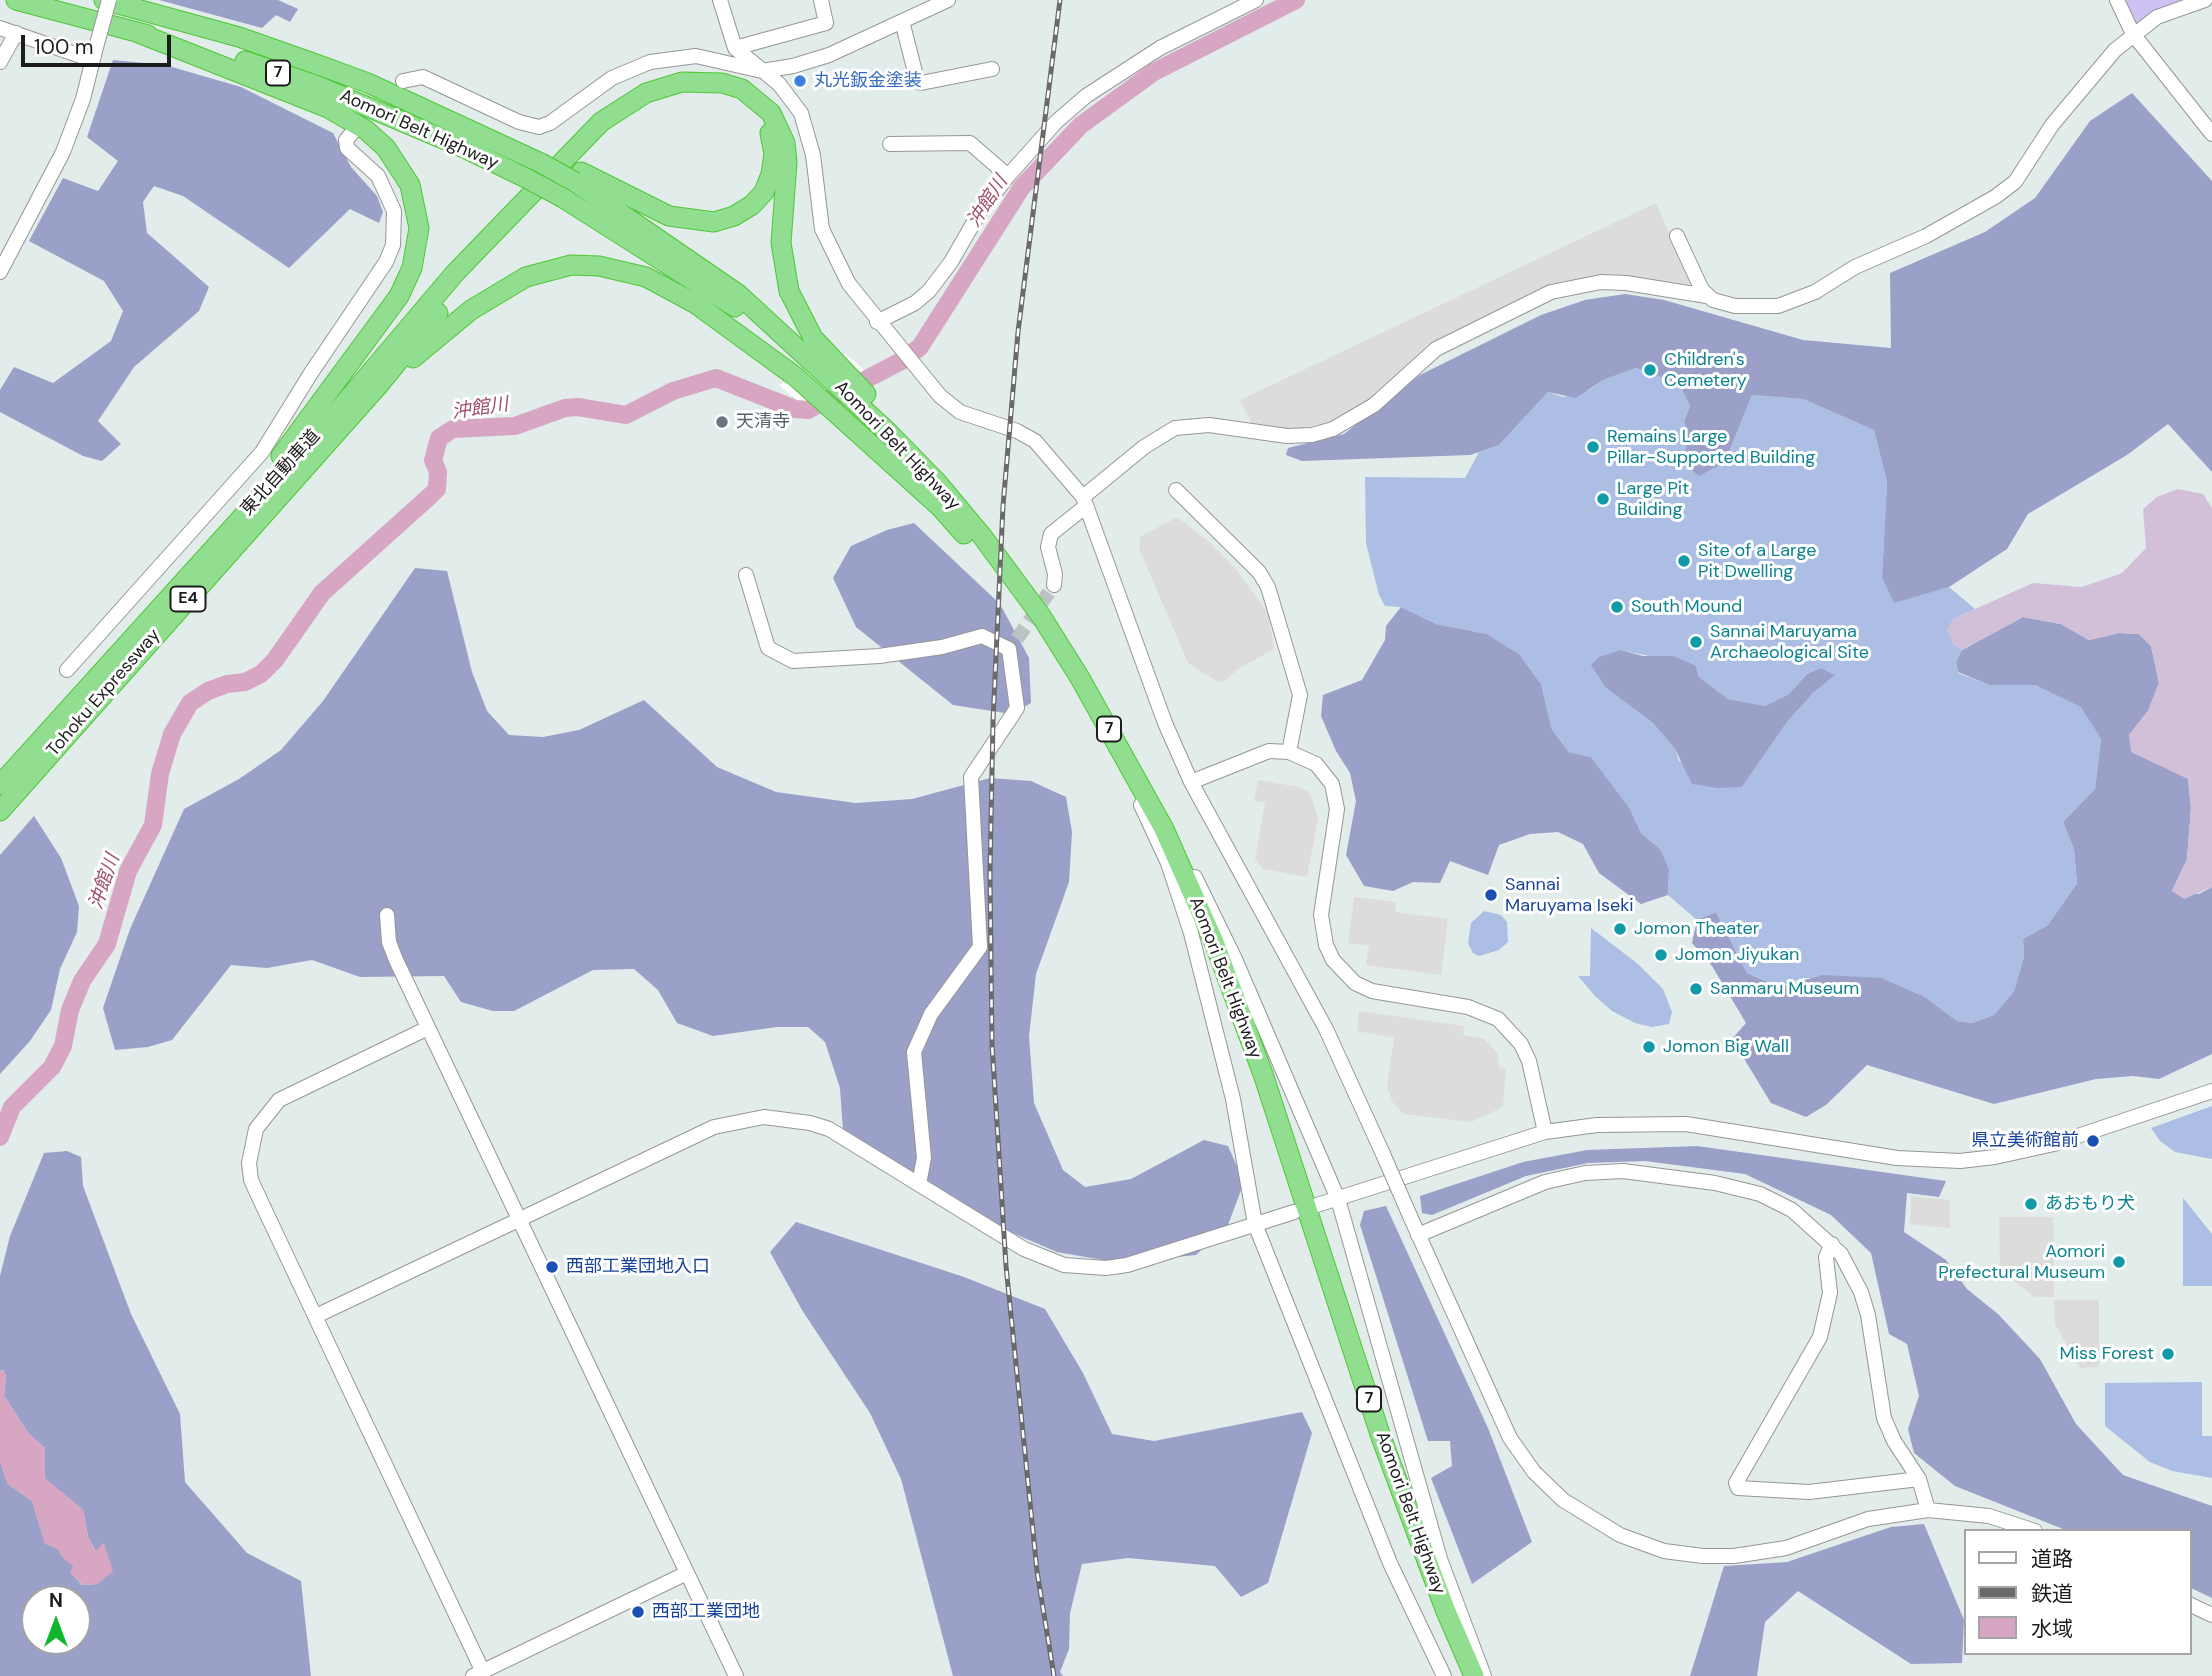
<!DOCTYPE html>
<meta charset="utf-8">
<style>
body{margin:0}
#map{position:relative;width:2212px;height:1676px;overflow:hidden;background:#e2eceb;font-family:"DM Sans","Noto Sans JP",sans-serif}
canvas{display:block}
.legend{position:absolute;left:1964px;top:1529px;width:228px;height:126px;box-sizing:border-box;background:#fff;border:2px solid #a4a4a4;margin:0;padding:9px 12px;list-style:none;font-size:21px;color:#1c1c1c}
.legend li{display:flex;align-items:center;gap:14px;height:35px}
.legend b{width:35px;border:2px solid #a4a4a4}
.north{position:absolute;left:21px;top:1585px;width:70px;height:70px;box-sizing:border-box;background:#fff;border:2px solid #a4a4a4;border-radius:50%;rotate:0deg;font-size:19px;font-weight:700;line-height:28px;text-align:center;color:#1c1c1c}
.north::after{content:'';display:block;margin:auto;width:24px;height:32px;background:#11b62c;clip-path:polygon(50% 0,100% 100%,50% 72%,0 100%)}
.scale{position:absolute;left:21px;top:35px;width:150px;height:32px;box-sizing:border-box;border:4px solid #1c1c1c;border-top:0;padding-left:9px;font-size:21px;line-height:24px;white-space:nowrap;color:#1c1c1c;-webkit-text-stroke:5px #fff;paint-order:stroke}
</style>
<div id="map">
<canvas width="2212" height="1676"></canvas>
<ul class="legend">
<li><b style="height:9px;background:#fff"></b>道路</li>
<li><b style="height:9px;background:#6a6a6a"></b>鉄道</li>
<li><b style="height:19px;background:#d6a6c3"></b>水域</li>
</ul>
<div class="north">N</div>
<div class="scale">100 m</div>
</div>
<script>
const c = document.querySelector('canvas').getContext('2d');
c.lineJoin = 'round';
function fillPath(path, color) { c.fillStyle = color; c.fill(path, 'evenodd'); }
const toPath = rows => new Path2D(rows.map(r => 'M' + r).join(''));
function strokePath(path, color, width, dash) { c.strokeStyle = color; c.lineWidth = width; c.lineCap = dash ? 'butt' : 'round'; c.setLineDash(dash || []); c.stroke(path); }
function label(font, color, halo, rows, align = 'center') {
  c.font = font + ' "DM Sans","Noto Sans JP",sans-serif'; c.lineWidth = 6; c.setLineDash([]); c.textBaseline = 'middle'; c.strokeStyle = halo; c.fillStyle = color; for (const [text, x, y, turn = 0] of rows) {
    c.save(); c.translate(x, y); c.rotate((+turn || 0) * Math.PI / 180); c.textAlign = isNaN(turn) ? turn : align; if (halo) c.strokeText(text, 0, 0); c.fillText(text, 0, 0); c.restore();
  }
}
const grass = toPath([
 [1636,368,1679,382,1690,406,1684,421,1687,433,1685,465,1725,462,1752,395,1803,399,1874,430,1887,482,1882,578,1894,602,1949,587,1975,609,1953,619,1953,644,1962,650,1956,662,1958,673,1989,685,2035,685,2082,707,2101,739,2095,789,2063,822,2074,849,2077,883,2048,925,2023,939,2024,957,2014,991,1994,1015,1972,1023,1957,1021,1925,997,1882,978,1803,978,1779,987,1747,973,1716,912,1697,920,1668,895,1669,869,1661,850,1641,833,1631,811,1591,757,1569,752,1552,730,1541,684,1519,654,1487,634,1436,624,1401,607,1385,606,1379,595,1366,543,1365,477,1465,478,1479,452,1499,445,1548,392,1563,397,1589,390,1603,380],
 [1621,650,1696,666,1699,677,1728,699,1765,706,1789,694,1807,674,1821,668,1834,675,1813,693,1787,722,1742,787,1679,761,1675,749,1653,723,1606,688],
 [1484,911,1501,915,1507,922,1508,942,1499,950,1479,956,1473,953,1468,943,1471,923],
 [1591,928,1638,964,1663,989,1672,1012,1669,1024,1652,1027,1635,1023,1612,1011,1595,996,1578,976,1590,976],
 [2212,1106,2212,1159,2175,1152,2160,1141,2151,1128],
 [2183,1198,2212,1234,2212,1286,2183,1286],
 [2202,1382,2202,1436,2212,1436,2212,1478,2172,1471,2150,1462,2105,1426,2105,1383]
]);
const forest = toPath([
 [159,0,278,0,298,9,290,22,276,15,262,28],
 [113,60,165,65,241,87,333,133,351,167,377,196,383,212,379,223,350,209,289,268,183,196,154,186,143,202,147,233,209,287,199,311,134,367,98,421,121,444,102,461,83,456,0,412,0,390,14,367,53,383,111,341,123,311,104,281,29,241,63,178,98,191,118,161,87,137],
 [2132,93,2212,181,2212,472,2168,424,2127,455,2028,514,2007,549,1949,587,1894,603,1882,578,1887,482,1874,430,1803,399,1752,395,1725,462,1699,476,1685,465,1687,433,1684,421,1690,406,1679,383,1636,368,1603,380,1576,398,1548,392,1499,445,1470,455,1302,461,1286,455,1288,448,1344,434,1420,375,1541,315,1585,300,1625,294,1664,300,1803,340,1891,348,1890,273,1985,232,2035,198,2090,121],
 [914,523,1000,604,1029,658,1031,703,1011,714,953,705,856,627,833,578,851,546,887,530],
 [415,568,447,571,472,672,487,711,509,735,543,737,579,730,644,700,717,767,776,792,856,803,912,799,990,778,1031,781,1066,797,1072,832,1069,882,1036,974,1029,1036,1034,1103,1063,1170,1085,1187,1131,1179,1204,1140,1228,1146,1244,1182,1228,1225,1196,1255,1120,1263,1057,1252,968,1214,843,1131,840,1088,825,1042,808,1027,777,1027,713,1036,677,1023,658,990,634,969,593,970,514,1011,493,1011,461,1002,444,976,360,977,312,960,267,968,231,965,172,1040,148,1047,115,1050,103,1008,130,929,184,809,239,779,281,750,323,701],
 [1401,607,1436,624,1487,634,1519,654,1541,684,1552,730,1569,752,1591,757,1630,809,1641,833,1661,850,1669,869,1668,895,1641,904,1599,873,1583,844,1558,832,1530,834,1499,845,1488,875,1450,861,1440,883,1413,882,1393,891,1364,886,1346,855,1356,801,1350,773,1336,751,1321,716,1323,695,1362,680,1385,640,1386,626],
 [2023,617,2061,624,2089,640,2119,633,2139,634,2151,646,2159,683,2148,711,2129,735,2188,779,2191,808,2187,859,2172,891,2199,894,2212,887,2212,1054,2159,1079,2133,1076,2096,1079,1994,1104,1867,1065,1826,1105,1806,1117,1771,1103,1732,1039,1746,1023,1712,966,1692,943,1697,920,1716,912,1747,973,1779,987,1823,975,1882,978,1925,997,1957,1021,1972,1023,1994,1015,2014,991,2024,957,2023,939,2048,925,2077,883,2074,849,2063,822,2095,789,2101,739,2081,707,2035,685,1989,685,1958,672,1956,662,1962,650],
 [1621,650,1643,656,1674,656,1696,666,1699,677,1728,699,1765,706,1789,694,1807,674,1821,668,1835,675,1813,693,1787,722,1742,787,1717,788,1692,784,1675,749,1653,723,1606,688,1591,665,1599,657],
 [34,816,61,858,79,906,77,932,60,969,51,1010,30,1041,0,1074,0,855],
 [1697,1146,1946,1181,1939,1197,1907,1193,1904,1232,1946,1260,1967,1289,1998,1314,2040,1359,2076,1424,2123,1475,2212,1506,2212,1598,2189,1587,2189,1531,2068,1531,1955,1486,1914,1453,1908,1429,1919,1396,1907,1344,1889,1334,1871,1253,1831,1215,1745,1174,1645,1161,1588,1163,1526,1176,1432,1215,1422,1213,1420,1196,1523,1162,1587,1150],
 [67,1151,81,1157,83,1186,131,1314,180,1414,185,1482,247,1553,301,1581,311,1676,0,1676,0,1462,8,1484,32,1501,45,1543,58,1549,62,1556,74,1566,71,1573,82,1585,98,1584,103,1544,96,1552,88,1537,83,1510,44,1478,45,1448,29,1434,4,1396,6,1376,3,1370,0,1371,0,1276,10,1236,44,1153],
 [35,1599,77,1599,77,1641,35,1641],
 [1386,1206,1488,1428,1532,1542,1472,1584,1431,1478,1452,1466,1450,1441,1428,1441,1360,1225,1364,1211],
 [796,1222,964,1277,1045,1309,1083,1373,1112,1434,1154,1441,1302,1412,1312,1433,1268,1583,1241,1597,1215,1566,1128,1558,1082,1564,1070,1613,1069,1649,1060,1672,1063,1676,953,1676,901,1479,870,1413,802,1310,770,1252],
 [1924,1524,1964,1620,1962,1663,1911,1664,1798,1591,1765,1622,1757,1676,1690,1676,1724,1566,1787,1562,1891,1527]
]);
const wetland = toPath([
 [2178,489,2203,494,2212,508,2212,887,2184,899,2172,891,2187,859,2191,808,2188,779,2131,752,2129,735,2148,711,2159,683,2151,646,2139,634,2119,633,2089,640,2061,624,2023,617,1962,650,1953,644,1947,629,1953,619,2033,583,2082,587,2122,573,2146,548,2143,509,2157,497]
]);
const park = toPath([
 [2123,0,2188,0,2135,27]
]);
const parking = toPath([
 [1656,203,1692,283,1681,287,1545,289,1427,345,1367,401,1331,421,1298,429,1253,426,1240,400],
 [1177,517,1207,540,1234,567,1268,613,1274,649,1238,669,1226,680,1218,682,1188,663,1139,548,1140,537],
 [1258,780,1299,787,1310,793,1318,819,1307,877,1263,869,1255,859,1265,803,1254,801],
 [1354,897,1396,902,1395,912,1448,919,1441,975,1366,965,1369,945,1348,943],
 [1359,1011,1464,1026,1463,1035,1484,1039,1498,1054,1499,1067,1506,1068,1503,1107,1471,1122,1404,1114,1393,1103,1387,1086,1394,1038,1357,1031],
 [1911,1196,1949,1200,1950,1228,1910,1224],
 [1999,1217,2053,1217,2054,1297,2035,1297,2000,1270],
 [2054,1300,2099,1300,2099,1367,2080,1368,2055,1324]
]);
const water = toPath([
 [3,1370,6,1376,4,1396,29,1434,45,1448,45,1478,83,1510,88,1537,95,1551,104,1543,113,1571,98,1584,83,1585,70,1573,73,1566,61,1556,58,1549,45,1544,32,1501,8,1484,0,1462,0,1371]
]);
const pier = toPath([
 [846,354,878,384,815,415,779,385]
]);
const river = toPath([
 [0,1137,12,1107,52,1067,63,1046,70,1010,82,981,107,944,128,871,153,825,160,774,172,734,190,703,208,691,227,684,245,682,261,674,275,660,322,593,431,495,437,489,438,472,433,460,439,438,453,429,515,426,565,408,578,407,626,415,673,391,716,378,795,409,808,410,903,360,920,347,1022,187,1081,125,1154,72,1296,0]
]);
const minorTunnel = toPath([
 [1017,639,1054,585]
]);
const minor = toPath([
 [720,0,735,48,779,84,801,113,813,155,822,229,849,284,940,396,960,412,1017,431,1035,441,1083,497,1165,723,1191,782,1326,1029,1383,1154],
 [2117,0,2133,34,2212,134],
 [902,21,917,80,921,83,992,69],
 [0,28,92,60],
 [735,48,826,23,821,0],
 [0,62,16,33],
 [403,81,423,77,519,122,539,127,550,123,612,78,650,62,696,56,762,71,793,66,829,55,948,0],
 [890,144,970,143,1008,176],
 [1677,236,1702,290,1713,300,1735,306,1778,306,1815,292,1855,267,1926,236,1995,197,2015,182,2052,125,2115,50,2157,17,2205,0],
 [0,272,63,152,83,99,95,51],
 [877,322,915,303,929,291,951,262,978,215,1008,176,1056,122,1086,96,1160,48,1256,0],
 [1176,490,1259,572,1268,587,1300,695,1289,752],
 [1083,497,1144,447,1175,428,1209,425,1287,436,1312,435,1333,429,1374,405,1436,349,1551,292,1601,282,1626,283,1707,296],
 [746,575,768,648,793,661,879,656,942,647,982,636,1009,649,1017,708,971,777,980,947,931,1014,914,1052,924,1158,919,1184],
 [1054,585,1055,574,1048,547,1051,534,1086,506],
 [67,670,262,452,311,373,386,262,393,245,394,211,378,176,347,148,346,140,352,133],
 [1191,782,1269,751,1289,752,1316,764,1332,784,1337,809,1321,915,1326,945,1333,960,1355,983,1372,991,1468,1007,1498,1019,1521,1044,1529,1061,1545,1132,1597,1125,1686,1124,1897,1158,1960,1161,1995,1157,2054,1144,2212,1091],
 [1141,805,1168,863,1191,933,1233,1099,1255,1224,1390,1563,1444,1676],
 [1195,877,1235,959,1338,1199,1440,1559,1484,1676],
 [387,915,389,942,396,960,736,1676],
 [428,1028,279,1100,256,1129,249,1163,251,1180,263,1206,483,1672],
 [1317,1205,1545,1132],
 [1410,1216,1510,1438,1534,1472,1563,1500,1620,1535,1664,1551,1703,1556,1734,1556,1786,1548,1868,1519,1928,1510,1989,1516,2035,1531],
 [1418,1235,1545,1182,1585,1173,1623,1171,1715,1183,1760,1194,1792,1210,1841,1254,1861,1292,1868,1315,1884,1418,1894,1441,1919,1479,1928,1510],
 [1832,1244,1826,1257,1830,1293,1820,1337,1736,1483,1738,1488,1809,1492,1919,1479],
 [316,1316,714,1127,764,1117,810,1123,829,1129,1024,1249,1064,1265,1106,1268,1127,1265,1294,1212],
 [2189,1604,2212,1615],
 [473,1676,687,1573]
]);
const highway = toPath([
 [16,0,148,35],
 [104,0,239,37,313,63,368,83,541,163],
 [136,32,328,108,366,130,386,148,410,185,419,228,412,268,399,296,281,456],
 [245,61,318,86,460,146,528,179],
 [581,172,669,216,714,222,734,216,752,205,764,192,771,174,774,154,770,133],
 [575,182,738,294,888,432,936,481,982,536,1041,616,1080,678,1164,829,1214,942,1263,1074,1381,1437,1445,1609,1474,1676],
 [563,198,735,307],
 [413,358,471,310,526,277,571,265,599,266,646,277,696,304,796,377,941,508,964,534],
 [0,785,338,411,455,273,601,122,646,93,682,82,722,83,742,89,771,113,785,143,787,162,781,243,789,291,813,338,866,394],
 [0,811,377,387,438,313]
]);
const rail = toPath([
 [1054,1676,1037,1571,1006,1266,992,1044,990,873,993,721,1003,506,1018,332,1060,0]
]);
const minorBridge = toPath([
 [95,51,109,0],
 [1383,1154,1410,1216]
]);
const highwayBridge = toPath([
 [541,163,575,182],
 [528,179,563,198]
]);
const markers = [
 [800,81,7,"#3f7fe0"],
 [1650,370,7,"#0f9aa8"],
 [722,422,7,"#6b7280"],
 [1593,447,7,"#0f9aa8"],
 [1603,499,7,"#0f9aa8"],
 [1684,561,7,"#0f9aa8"],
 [1617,607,7,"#0f9aa8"],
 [1696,642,7,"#0f9aa8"],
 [1491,895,7,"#1a4fb4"],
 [1620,929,7,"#0f9aa8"],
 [1661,955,7,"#0f9aa8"],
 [1696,989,7,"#0f9aa8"],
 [1649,1047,7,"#0f9aa8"],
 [2093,1141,7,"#1a4fb4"],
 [2031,1204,7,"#0f9aa8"],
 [2119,1262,7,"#0f9aa8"],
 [552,1267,7,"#1a4fb4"],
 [2168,1354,7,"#0f9aa8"],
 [638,1612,7,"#1a4fb4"]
];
const shields = [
 [278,73,24],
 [188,599,35],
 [1109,729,24],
 [1369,1399,24]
];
const shieldNames = [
 ["7",278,73],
 ["E4",188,599],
 ["7",1109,729],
 ["7",1369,1399]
];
const shopNames = [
 ["丸光鈑金塗装",814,81]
];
const streetNames = [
 ["Aomori Belt Highway",419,130,24],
 ["Aomori Belt Highway",897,446,46],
 ["東北自動車道",281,473,-48],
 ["Tohoku Expressway",104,693,-49],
 ["Aomori Belt Highway",1225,978,69],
 ["Aomori Belt Highway",1410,1513,70]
];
const cultureNames = [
 ["Children's",1664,360],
 ["Cemetery",1664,381],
 ["Remains Large",1607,437],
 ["Pillar-Supported Building",1607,458],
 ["Large Pit",1617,489],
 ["Building",1617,510],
 ["Site of a Large",1698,551],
 ["Pit Dwelling",1698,572],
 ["South Mound",1631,607],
 ["Sannai Maruyama",1710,632],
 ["Archaeological Site",1710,653],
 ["Jomon Theater",1634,929],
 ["Jomon Jiyukan",1675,955],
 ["Sanmaru Museum",1710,989],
 ["Jomon Big Wall",1663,1047],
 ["あおもり犬",2045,1204],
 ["Aomori",2105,1252,"right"],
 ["Prefectural Museum",2105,1273,"right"],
 ["Miss Forest",2154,1354,"right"]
];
const worshipNames = [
 ["天清寺",736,422]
];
const transitNames = [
 ["Sannai",1505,885],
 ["Maruyama Iseki",1505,906],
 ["県立美術館前",2079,1141,"right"],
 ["西部工業団地入口",566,1267],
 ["西部工業団地",652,1612]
];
const waterNames = [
 ["沖館川",988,202,-57],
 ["沖館川",480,409,-8],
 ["沖館川",105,882,-71]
];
fillPath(grass, '#acbee3');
fillPath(forest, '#9aa0c8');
fillPath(wetland, '#d2c0d9');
fillPath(park, '#cec2f4');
fillPath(parking, '#dcdcdc');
fillPath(water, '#d6a6c3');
fillPath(pier, '#fff');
strokePath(river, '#d6a6c3', 18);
strokePath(minorTunnel, '#bac2c2', 14, [14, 7]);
strokePath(minor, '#969696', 16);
strokePath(highway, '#4dc733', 21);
strokePath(minor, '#fff', 14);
strokePath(highway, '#91de90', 19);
strokePath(rail, '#6a6a6a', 5);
strokePath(rail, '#fff', 2.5, [8]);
strokePath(minorBridge, '#969696', 16, []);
strokePath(highwayBridge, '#4dc733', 21, []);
strokePath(minorBridge, '#fff', 14);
strokePath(highwayBridge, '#91de90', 19);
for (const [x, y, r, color] of markers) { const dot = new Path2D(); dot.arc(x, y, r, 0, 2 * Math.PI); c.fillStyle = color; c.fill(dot); strokePath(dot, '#fff', 2.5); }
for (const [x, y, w] of shields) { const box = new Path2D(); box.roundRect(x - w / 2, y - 12.5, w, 25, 5); c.fillStyle = '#fff'; c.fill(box); strokePath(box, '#1c1c1c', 2); }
label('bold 16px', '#1c1c1c', null, shieldNames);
label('18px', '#366cbe', '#fff', shopNames, 'left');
label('18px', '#1c1c1c', '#fff', streetNames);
label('18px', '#0d838f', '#fff', cultureNames, 'left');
label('18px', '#5b616d', '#fff', worshipNames, 'left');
label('18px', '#164399', '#fff', transitNames, 'left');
label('italic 19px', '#a2516c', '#fff', waterNames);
</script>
